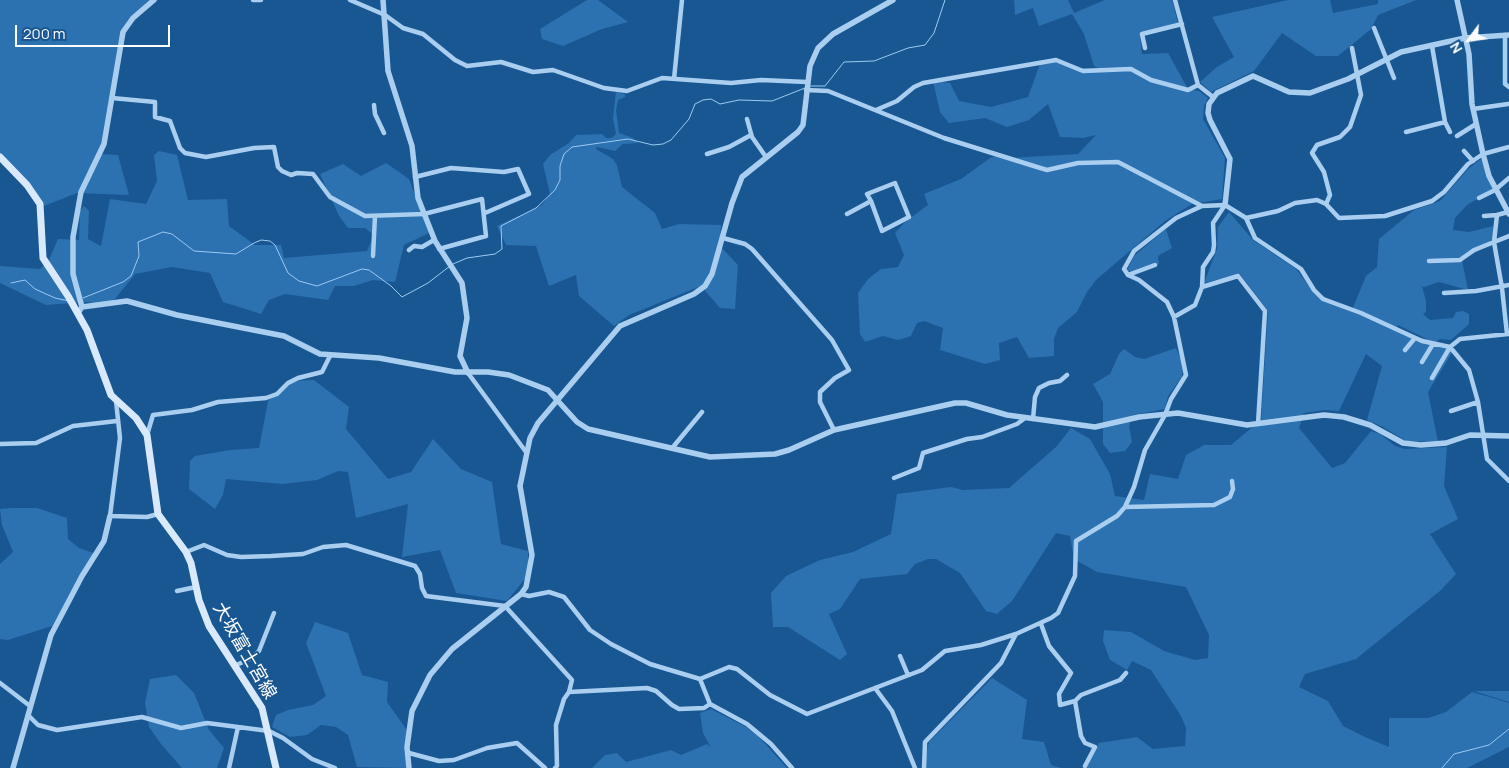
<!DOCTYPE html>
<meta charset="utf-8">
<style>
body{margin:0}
#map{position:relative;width:1509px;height:768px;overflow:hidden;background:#195792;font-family:Manrope,sans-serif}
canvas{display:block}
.north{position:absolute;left:1444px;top:15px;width:50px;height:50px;-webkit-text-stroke:4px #195792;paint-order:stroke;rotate:239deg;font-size:14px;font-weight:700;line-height:20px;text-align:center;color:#fff}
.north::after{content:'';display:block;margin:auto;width:18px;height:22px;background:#fff;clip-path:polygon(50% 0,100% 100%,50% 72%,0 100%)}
.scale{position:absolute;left:15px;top:25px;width:155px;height:22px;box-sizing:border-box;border:2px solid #fff;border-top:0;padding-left:6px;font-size:15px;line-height:18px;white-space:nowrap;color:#fff;-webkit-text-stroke:4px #195792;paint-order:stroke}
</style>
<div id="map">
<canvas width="1509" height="768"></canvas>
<div class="north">N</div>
<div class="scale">200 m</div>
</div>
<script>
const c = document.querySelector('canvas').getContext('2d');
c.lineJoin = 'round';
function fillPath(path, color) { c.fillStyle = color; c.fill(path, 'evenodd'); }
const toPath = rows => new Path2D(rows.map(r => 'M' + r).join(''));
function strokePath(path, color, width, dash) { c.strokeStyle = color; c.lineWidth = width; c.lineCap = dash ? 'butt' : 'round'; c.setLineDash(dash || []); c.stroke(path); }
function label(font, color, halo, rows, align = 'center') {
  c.font = font + ' Manrope,"Noto Sans JP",sans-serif'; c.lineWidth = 4; c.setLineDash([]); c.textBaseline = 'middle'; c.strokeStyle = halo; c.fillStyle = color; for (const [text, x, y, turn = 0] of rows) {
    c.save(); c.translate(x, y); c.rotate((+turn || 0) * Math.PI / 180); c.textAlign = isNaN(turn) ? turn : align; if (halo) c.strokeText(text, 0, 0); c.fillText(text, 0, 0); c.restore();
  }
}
const green = toPath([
 [0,0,150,0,128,23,100,154,118,155,129,195,77,193,44,206,0,160],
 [587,0,598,0,628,22,602,29,563,46,542,39,540,29],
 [1014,0,1068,0,1074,13,1105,0,1172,0,1178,23,1140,35,1142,54,1168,53,1188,89,1199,91,1208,98,1204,106,1203,119,1225,158,1222,199,1192,204,1165,221,1096,280,1087,292,1077,312,1058,328,1054,339,1054,356,1029,358,1017,337,999,343,1000,360,985,364,940,350,943,328,924,321,917,323,911,336,898,340,883,336,865,342,860,334,858,293,868,279,881,269,898,267,904,255,895,233,905,222,928,205,924,194,961,179,990,158,999,155,1010,158,1078,154,1096,135,1083,138,1060,137,1048,104,1029,120,1007,127,985,118,949,123,940,112,933,81,950,83,959,101,991,107,1028,97,1040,64,1056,60,1081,68,1098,68,1094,66,1084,34,1072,14,1039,26,1033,8,1015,15],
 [1288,0,1330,0,1333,13,1378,4,1378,0,1416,0,1378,15,1371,29,1338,56,1316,56,1282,33,1254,71,1211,92,1200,82,1217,67,1234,57,1212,17],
 [616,92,625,94,625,97,618,100,616,110,619,133,633,138,638,143,623,144,615,151,597,147,596,149,613,159,617,165,622,187,655,213,662,229,679,224,721,225,720,246,738,265,735,309,720,308,701,286,629,315,614,326,579,296,576,275,549,286,536,246,506,245,497,226,542,205,550,194,543,164,550,155,569,143,576,135,602,134,606,138,612,138,616,134,613,118],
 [159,151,177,155,188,200,227,199,229,226,255,245,281,245,284,258,367,251,374,235,365,228,348,228,339,216,320,174,343,164,361,176,386,163,409,179,429,233,404,245,395,282,373,280,354,286,335,286,328,300,285,294,269,300,261,314,223,302,210,273,172,267,135,274,115,299,103,304,87,302,46,305,0,283,0,266,40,269,49,260,58,239,79,240,80,211,84,206,89,211,88,239,101,246,110,199,146,204,157,181,154,155],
 [1481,159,1493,190,1467,205,1455,218,1453,230,1469,232,1493,226,1494,243,1462,260,1468,290,1439,282,1424,287,1422,286,1426,301,1426,312,1423,314,1430,320,1453,318,1456,312,1463,311,1469,314,1469,324,1451,340,1440,339,1436,342,1453,351,1428,392,1438,442,1406,441,1383,427,1367,420,1382,366,1366,354,1339,411,1324,410,1304,413,1299,428,1332,468,1345,463,1371,431,1380,434,1395,446,1405,449,1447,447,1444,486,1458,519,1430,534,1456,574,1440,591,1356,659,1305,674,1299,687,1328,701,1343,726,1365,737,1389,747,1389,718,1428,718,1446,712,1472,692,1493,698,1509,703,1509,747,1467,768,1086,768,1099,743,1137,737,1153,749,1185,746,1186,728,1181,716,1151,670,1132,661,1127,670,1110,660,1103,641,1104,630,1131,632,1164,651,1195,660,1208,658,1209,635,1186,587,1097,572,1074,559,1070,536,1056,533,1012,601,997,614,986,611,960,573,936,559,928,559,915,564,907,574,860,579,840,609,829,614,847,654,840,660,788,627,773,627,771,593,786,576,820,560,853,552,891,534,897,494,951,487,963,490,1009,488,1056,447,1071,428,1090,439,1110,474,1115,496,1144,500,1150,474,1178,479,1186,455,1204,445,1231,445,1261,420,1268,311,1240,274,1204,283,1217,249,1218,227,1229,212,1253,240,1296,269,1311,289,1347,310,1405,333,1429,340,1398,325,1397,327,1352,310,1366,276,1377,267,1379,239,1414,210,1440,201,1468,169],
 [1166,229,1172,248,1158,256,1159,264,1134,274,1127,270,1134,256],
 [1176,348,1183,365,1182,377,1168,396,1165,409,1133,415,1129,426,1132,442,1125,451,1110,453,1103,444,1103,402,1093,384,1110,374,1119,354,1124,349,1135,357,1144,359],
 [314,380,349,407,346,429,388,479,411,472,433,439,461,469,492,482,501,544,528,551,528,575,507,601,456,593,440,550,402,557,408,504,356,518,348,472,338,471,317,480,282,484,226,479,223,495,215,509,189,489,190,461,195,456,230,450,259,448,268,401,291,381],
 [11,508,37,508,67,518,68,539,79,548,96,554,52,626,8,640,0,639,0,564,13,552,2,525,0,509],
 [315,622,348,633,362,675,388,682,387,702,409,733,406,768,357,767,348,735,336,727,321,725,307,735,290,737,272,727,276,715,288,710,313,705,326,696,306,643],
 [176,675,194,693,209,730,224,748,217,768,182,768,161,744,149,727,145,703,150,679],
 [992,678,1027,700,1022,739,1044,742,1051,765,1061,768,923,768,929,742],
 [1474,691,1509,691,1509,702],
 [711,709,746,727,758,736,787,768,592,768,605,755,617,753,626,762,671,750,681,755,707,744,711,748,703,733,700,713]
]);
const stream = toPath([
 [809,86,825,86,844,62,874,61,908,48,925,45,934,33,945,0],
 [453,264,467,258,495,254,502,249,501,226,536,208,555,190,560,180,560,166,564,154,572,147,628,139,653,145,663,144,671,140,689,119,695,104,703,100,711,99,720,104,739,100,772,101,805,88],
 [11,283,25,280,35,289,55,298,69,301],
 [83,298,123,282,131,276,139,256,138,242,163,232,172,234,194,251,236,254,254,243,261,240,270,241,275,245,288,273,299,281,317,286,362,269,369,270,391,286,402,297,428,283,450,266],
 [1442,768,1454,754,1489,745,1509,729]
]);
const minor = toPath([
 [253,0,261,0],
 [350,0,385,15,403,28,423,34,455,60,467,66,501,62,533,72,553,70,604,88,627,91,662,78,731,83,761,80,807,82],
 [1175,0,1198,85,1213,97],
 [1374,28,1394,78],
 [1505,35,1505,84,1509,87],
 [1145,48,1142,34,1182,24],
 [674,79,682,0],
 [806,90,828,91,944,138,1037,167,1047,170,1078,163,1118,162,1202,206,1225,205,1246,218,1255,238,1301,269,1314,290,1323,299,1361,313,1422,341,1450,347,1469,370,1478,402,1487,459,1509,481],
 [112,98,155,102,155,117,170,121,180,148,185,153,206,157,254,148,274,147,278,167,282,171,291,175,297,173,313,174,330,197,365,216,424,214,482,199,486,236,439,249],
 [374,105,375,114,384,133],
 [1473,109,1508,104],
 [876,110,897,101,914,87,923,83,1056,60,1083,71,1131,69,1151,80,1188,90,1198,85],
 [747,119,752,137,766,157],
 [1445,122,1450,132],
 [1406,132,1445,122,1432,46],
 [1457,136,1476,124],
 [1464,151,1473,161],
 [707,154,729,147,751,135],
 [415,177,451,168,504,172,518,169,529,194,485,213],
 [1479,198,1495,190,1509,178],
 [1326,204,1330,195,1324,172,1312,153,1317,145,1340,137,1350,127,1361,95,1352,48],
 [847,214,871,201,882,231,909,217,895,183,867,194,871,201],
 [1484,216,1497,215],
 [1246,218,1278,211,1295,203,1317,200,1326,204,1339,218,1385,216,1432,201,1444,192,1468,164,1483,154,1509,147],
 [723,238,745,244,752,249,832,340,849,370,835,378,820,392,820,402,834,430],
 [409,250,414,246,422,247,434,240],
 [373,256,375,216],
 [1429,261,1460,260,1474,250,1509,236],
 [1128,275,1155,265],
 [1202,287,1203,267,1213,252,1214,245,1213,223,1225,205],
 [1444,293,1476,291,1509,285],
 [1174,317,1195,305,1202,287,1238,276,1265,311,1258,424],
 [1507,334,1502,288,1494,242,1497,215,1508,212],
 [1405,350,1415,338],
 [1422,362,1433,344],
 [468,373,526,452],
 [1432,378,1450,347,1460,339,1508,334],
 [116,401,120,438,110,516,147,517,158,514],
 [1451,411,1478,402],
 [1033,419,1035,397,1039,388,1049,383,1060,381,1067,375],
 [147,435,153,415,192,410,218,402,266,398,277,394,288,383,298,378,322,372,330,356],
 [0,444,36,443,73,426,117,421],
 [673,447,702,412],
 [894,478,919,468,923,453,967,439,982,437,1017,424,1025,418],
 [1125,507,1214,505,1230,497,1233,489,1232,481],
 [186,552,204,545,227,555,241,557,271,556,303,554,323,547,346,545,415,566,420,574,422,588,426,596,505,606,572,680,569,692],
 [177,591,196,587],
 [521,594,529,596,549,592,564,597,590,630,611,644,650,664,700,679,729,667,737,669,770,695,807,714,922,670,945,651,981,645,1016,634,1051,618,1058,613,1075,576,1076,541,1117,516,1125,507,1134,487,1145,450,1165,415,1171,399,1186,375,1174,317,1167,302,1139,280,1128,275,1124,269,1134,251,1176,218,1202,206],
 [1041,624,1049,646,1071,673,1059,694,1060,705,1075,701,1081,736,1085,743,1095,747,1085,766],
 [900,656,908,675],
 [234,666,252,658,259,651,274,613],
 [700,679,710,704,747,724,771,744,792,768],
 [0,683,30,706],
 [875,688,892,711,915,768],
 [1075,701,1081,695,1120,680,1126,673],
 [28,715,38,725,57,730,142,717,181,728,207,723,269,731,283,738,312,759,335,768],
 [409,753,439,761,454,760,487,748,517,743,545,768],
 [229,768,238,727],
 [555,768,557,766,556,725,564,699,569,692,647,688,656,691,672,705,679,709,704,708,710,704],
 [924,768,925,742,1001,663,1016,634]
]);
const tertiary = toPath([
 [383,0,388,71,412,146,418,198,435,241,462,283,467,318,460,356,468,373],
 [1457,0,1469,54,1472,104,1483,154,1489,176,1509,214],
 [1225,205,1230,159,1210,120,1208,113,1209,104,1217,93,1253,76,1289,92,1310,93,1348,79,1401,52,1465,38,1509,35],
 [82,307,127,301,177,315,284,336,320,354,379,358,455,372,488,372,509,375,548,390,577,422,588,429,710,457,775,454,789,450,834,430,955,403,966,403,1007,415,1095,427,1139,417,1178,413,1247,425,1324,415,1344,417,1370,425,1403,443,1421,445,1446,443,1470,435,1509,436],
 [78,313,82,307,73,274,73,237,81,192,104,144,123,32,133,18,154,0],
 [13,768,51,635,82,576,104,541,110,516],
 [409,768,407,747,412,711,430,675,452,649,521,594,526,587,532,555,520,486,530,438,538,423,620,326,694,294,705,286,712,274,732,203,742,177,798,132,803,125,810,66,818,48,833,34,893,0]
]);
const secondary = toPath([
 [0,157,27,185,40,204,43,258,68,296,87,330,111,395,136,418,147,435,158,514,186,552,191,563,199,600,209,626,262,708,276,768]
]);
const streetNames = [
 ["大坂富士宮線",244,651,60]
];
fillPath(green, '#2c71b0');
strokePath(stream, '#9ccaf2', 1);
strokePath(minor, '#a9ceef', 4.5);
strokePath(tertiary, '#a9ceef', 5.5);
strokePath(secondary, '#d7e9fb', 7);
label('18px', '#fff', '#195792', streetNames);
</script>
